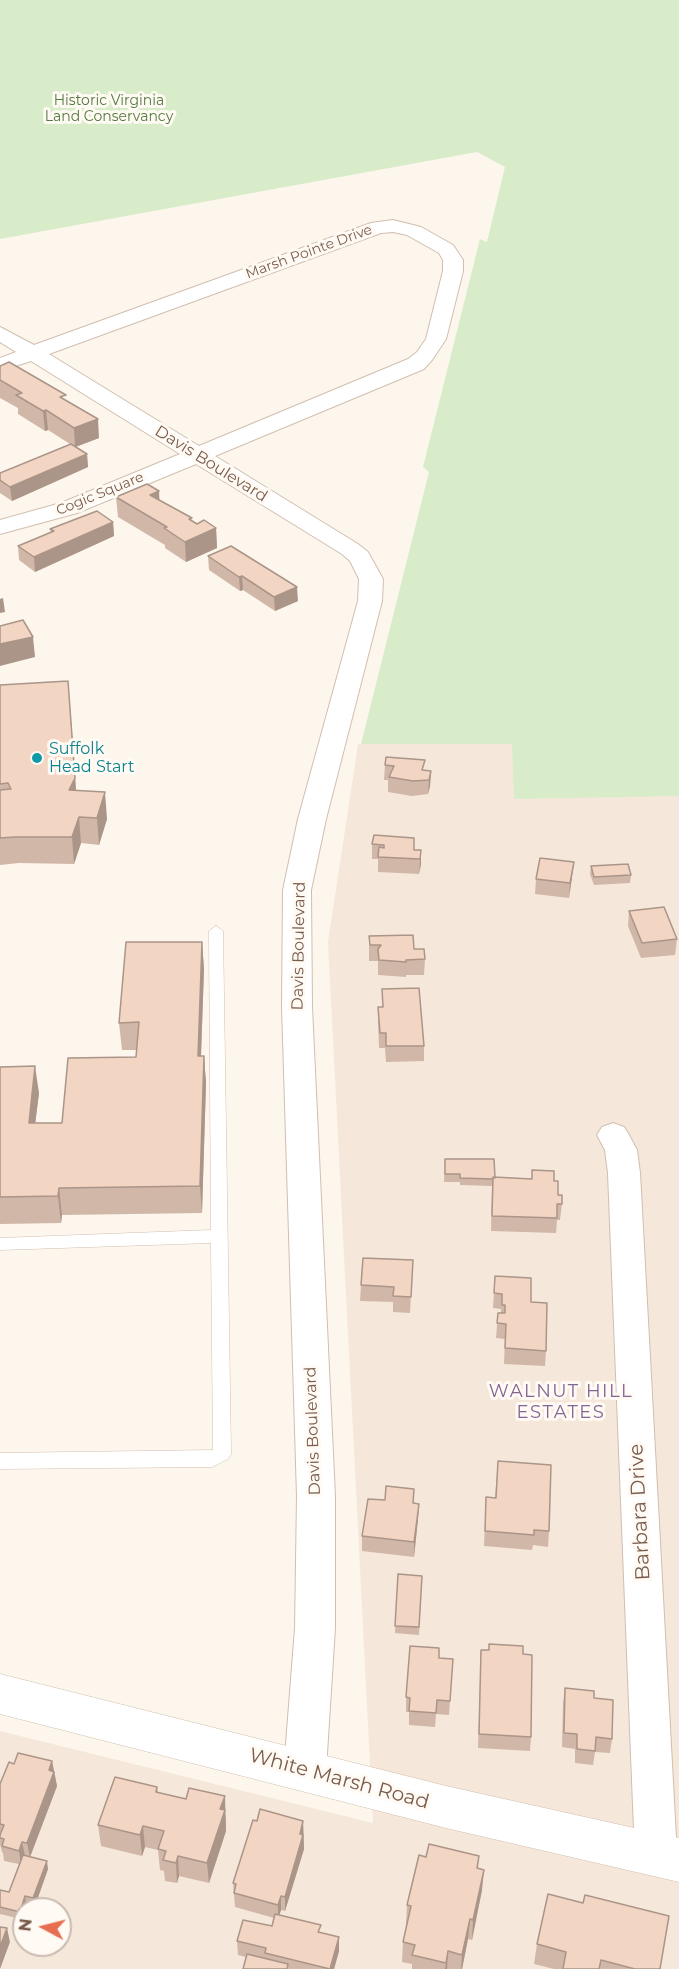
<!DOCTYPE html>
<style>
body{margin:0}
#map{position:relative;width:679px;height:1969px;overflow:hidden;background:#fdf6ec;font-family:Montserrat,sans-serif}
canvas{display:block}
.north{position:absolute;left:12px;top:1897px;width:60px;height:60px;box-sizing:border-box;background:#fffaf3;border:2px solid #cabbb1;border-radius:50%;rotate:277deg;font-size:16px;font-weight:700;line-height:24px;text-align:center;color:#7a5c4d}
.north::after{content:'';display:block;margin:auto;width:21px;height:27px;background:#e76f51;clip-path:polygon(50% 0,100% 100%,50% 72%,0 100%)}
</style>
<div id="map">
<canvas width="679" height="1969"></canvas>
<div class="north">N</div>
</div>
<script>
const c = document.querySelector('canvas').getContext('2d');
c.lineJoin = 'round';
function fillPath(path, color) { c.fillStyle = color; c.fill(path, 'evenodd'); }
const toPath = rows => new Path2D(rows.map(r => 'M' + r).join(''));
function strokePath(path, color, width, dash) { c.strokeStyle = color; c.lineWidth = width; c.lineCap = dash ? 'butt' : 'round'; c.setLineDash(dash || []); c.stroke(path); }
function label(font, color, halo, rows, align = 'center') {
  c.font = font + ' Montserrat,sans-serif'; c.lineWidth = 6; c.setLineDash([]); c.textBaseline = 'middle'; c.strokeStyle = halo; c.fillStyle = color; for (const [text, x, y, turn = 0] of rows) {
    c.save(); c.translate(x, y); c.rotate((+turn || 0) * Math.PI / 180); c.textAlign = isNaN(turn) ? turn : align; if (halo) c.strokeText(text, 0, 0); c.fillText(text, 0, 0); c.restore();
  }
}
const residential = toPath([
 [514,742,679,792,679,1969,0,1969,0,1731,373,1823,328,942,358,744],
 [24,1909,60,1909,60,1945,24,1945]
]);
const green = toPath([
 [0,0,679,0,679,796,514,799,512,744,361,744,429,472,423,467,480,239,487,242,505,167,477,152,0,239]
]);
const service = toPath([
 [216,926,223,931,231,1454,228,1459,212,1467,0,1469,0,1453,213,1450,211,1243,0,1250,0,1238,211,1230,209,931,216,926]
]);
const minor = toPath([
 [393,220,421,227,453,245,463,260,463,271,446,339,432,360,424,369,215,456,358,544,368,552,383,579,382,601,326,819,311,890,312,1007,335,1496,335,1628,326,1769,320,1782,305,1788,290,1782,284,1769,295,1628,297,1496,282,1007,283,890,298,819,358,601,359,579,350,561,342,554,196,464,77,513,0,534,0,520,61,503,180,454,31,361,0,371,0,358,16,352,0,342,0,327,34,345,371,223,393,220],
 [393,232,407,235,439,253,443,260,443,271,426,339,417,352,408,359,199,446,49,354,381,233,393,232],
 [613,1123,624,1127,629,1135,637,1150,640,1173,677,1856,671,1870,656,1876,641,1870,635,1856,608,1173,605,1150,597,1135,602,1127,613,1123]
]);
const tertiary = toPath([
 [0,1674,446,1786,679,1838,679,1882,446,1828,0,1714,0,1674]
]);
const wall = toPath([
 [0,366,66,400,99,438,76,447,87,454,88,467,12,501,0,493,0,473,70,444,48,430,45,431,18,414,18,408,0,398],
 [116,497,159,500,197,524,216,528,217,548,186,562,165,548,165,545,118,517],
 [113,522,114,536,35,572,19,560,18,546,51,533,50,529],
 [208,556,298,601,275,611,243,590,240,591,209,570],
 [0,685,70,706,76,790,107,819,99,845,81,843,74,864,19,863,0,865],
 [386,757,425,771,431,771,430,786,428,794,412,796,388,792,388,780,384,780,385,765],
 [374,835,414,850,421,850,419,874,378,872,378,859,372,859,372,844],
 [591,866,631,875,630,883,594,885,590,874],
 [572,877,569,898,535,894,536,879],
 [629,911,677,939,675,955,641,958,628,926],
 [369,936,414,949,425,959,424,975,406,975,406,977,378,975,378,961,369,961],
 [202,942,204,969,201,1056,204,1056,206,1083,202,1213,62,1215,61,1223,0,1224,0,1067,39,1093,35,1123,62,1123,136,1057,137,1050,122,1050,119,1023],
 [382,989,424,1046,424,1061,386,1062,385,1048,379,1048,378,1022,378,1007,382,1007],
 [445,1159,495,1178,532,1179,532,1170,554,1181,562,1204,560,1220,557,1220,556,1233,491,1231,492,1186,460,1185,460,1182,444,1182],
 [412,1276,410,1313,393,1312,393,1302,360,1301,361,1285],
 [495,1276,546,1351,545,1366,504,1364,505,1339,496,1338,498,1313,501,1313,501,1309,493,1308],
 [498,1461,549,1531,548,1547,533,1545,532,1550,484,1546,486,1497,495,1498],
 [414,1489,414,1503,419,1504,418,1519,414,1557,362,1551,362,1536,385,1500],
 [398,1574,422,1576,419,1635,395,1633],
 [481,1650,523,1654,531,1737,530,1751,478,1748],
 [453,1659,449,1715,436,1714,435,1727,409,1725,409,1712,406,1712,406,1697],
 [565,1688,594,1698,612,1739,610,1753,595,1752,593,1765,575,1763,575,1749,562,1747,563,1703],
 [52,1761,57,1786,30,1857,48,1869,35,1906,26,1904,21,1919,0,1914,0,1890,9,1892,19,1864,4,1861,3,1853,2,1852,0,1844,0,1784,14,1764],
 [157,1787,158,1792,226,1817,226,1831,209,1883,179,1876,177,1883,165,1881,164,1871,160,1870,158,1850,145,1847,142,1856,101,1846,98,1825],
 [257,1821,303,1821,304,1849,285,1911,281,1910,279,1916,321,1933,339,1937,339,1951,334,1969,243,1969,246,1957,238,1955,237,1941,272,1926,274,1918,235,1907,233,1883],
 [479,1856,478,1869,482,1890,472,1940,468,1939,462,1969,412,1969,412,1964,402,1962,403,1942,407,1925,406,1925,407,1905,426,1857],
 [537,1944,660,1969,554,1969,534,1964]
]);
const shadedWall = toPath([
 [46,410,48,430,45,431,43,411],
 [98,419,99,438,75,447,74,428],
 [87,454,88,467,12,501,10,487],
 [159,491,160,511,150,495],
 [113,522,114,536,35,572,34,557],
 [216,528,217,548,186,562,185,542],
 [242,576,243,590,240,591,239,577],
 [297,587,298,601,275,611,274,597],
 [3,598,5,612,0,613,0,599],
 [33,637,35,657,0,666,0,644],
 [68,681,70,706,77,804,69,790],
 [431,771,430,786,428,794,429,780],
 [105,792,107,819,99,845,97,818],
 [79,817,81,843,74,864,72,837],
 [421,850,421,865,419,874,420,859],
 [574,862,572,877,569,898,570,883],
 [202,942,204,969,200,1083,198,1056],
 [204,1056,206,1083,202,1213,200,1186],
 [35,1066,39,1093,32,1150,29,1123],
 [59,1188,62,1215,61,1223,58,1196],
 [419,1504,418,1519,414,1557,414,1542],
 [52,1761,57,1786,30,1857,27,1843],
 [225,1796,226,1831,209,1883,207,1863,220,1809],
 [303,1821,304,1849,285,1911,285,1897],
 [143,1826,145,1847,142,1856,140,1835],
 [22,1842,25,1856,21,1865,19,1851],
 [178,1856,179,1876,177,1883,176,1863],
 [47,1861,48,1869,35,1906,33,1898],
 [484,1870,482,1890,472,1940,473,1920],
 [25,1896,26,1904,21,1919,20,1912],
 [281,1896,281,1910,278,1919,278,1905],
 [470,1919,468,1939,462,1969,461,1969,462,1955],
 [7,1928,10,1942,0,1969,0,1947],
 [339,1937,339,1951,334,1969,330,1969],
 [448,1951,447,1969,445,1969]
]);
const building = toPath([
 [9,362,66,395,60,397,98,419,74,428,46,410,43,411,16,395,22,393,0,380,0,366,9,362],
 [71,444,87,454,10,487,0,480,0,473,71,444],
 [147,484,159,491,150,495,192,518,189,519,197,524,204,520,216,528,185,542,164,528,167,527,116,497,147,484],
 [97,511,113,522,34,557,18,546,54,531,50,529,97,511],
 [231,546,297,587,274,597,242,576,239,577,208,556,231,546],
 [23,620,33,637,0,644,0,626,23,620],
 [68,681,75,778,69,790,105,792,97,818,79,817,72,837,15,837,0,838,0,790,11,789,8,783,0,784,0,685,68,681],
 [386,757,425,760,422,770,431,771,429,780,413,781,389,777,394,766,385,765,386,757],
 [374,835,414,838,414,850,421,850,420,859,378,857,379,847,384,848,384,845,372,844,374,835],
 [540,858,574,862,570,883,536,879,540,858],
 [628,864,631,875,594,877,591,866,628,864],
 [664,907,677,939,642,943,629,911,664,907],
 [413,935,414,949,424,949,425,959,406,960,406,962,379,960,378,949,381,945,370,945,369,936,413,935],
 [126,942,202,942,198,1056,204,1056,200,1186,59,1188,58,1196,0,1197,0,1067,35,1066,29,1123,62,1123,68,1058,136,1057,139,1022,119,1023,126,942],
 [419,988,424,1046,386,1046,386,1033,380,1033,378,1007,383,1007,382,989,419,988],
 [445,1159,494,1159,495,1178,493,1177,493,1179,460,1178,460,1174,445,1174,445,1159],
 [532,1170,554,1171,554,1181,558,1181,558,1195,562,1195,562,1204,557,1204,557,1218,492,1216,493,1177,532,1179,532,1170],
 [363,1258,413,1260,411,1297,393,1296,394,1287,361,1285,363,1258],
 [495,1276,531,1278,531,1302,547,1303,546,1351,505,1348,506,1324,497,1323,498,1313,505,1313,505,1305,502,1305,502,1294,494,1293,495,1276],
 [498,1461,551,1465,549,1531,534,1530,534,1535,485,1531,486,1497,496,1498,498,1461],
 [386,1486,414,1489,413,1503,419,1504,414,1542,362,1536,368,1499,385,1500,386,1486],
 [398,1574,422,1576,419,1627,395,1626,398,1574],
 [489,1644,523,1646,523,1654,532,1655,531,1737,479,1734,481,1650,489,1650,489,1644],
 [410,1646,439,1648,439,1658,453,1659,450,1701,437,1700,436,1713,409,1711,410,1698,406,1697,410,1646],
 [565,1688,594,1691,594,1698,613,1700,612,1739,596,1737,595,1751,577,1749,577,1734,564,1733,565,1688],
 [18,1753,52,1761,49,1770,54,1772,27,1843,22,1842,19,1851,2,1846,4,1839,0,1838,0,1835,4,1825,0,1824,0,1784,9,1762,14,1764,18,1753],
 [115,1777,157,1787,156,1792,186,1799,189,1788,225,1796,220,1809,225,1810,207,1863,178,1856,176,1863,163,1860,166,1851,158,1849,164,1831,143,1826,140,1835,98,1825,115,1777],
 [260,1809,303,1821,300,1834,303,1835,285,1897,281,1896,278,1905,234,1893,236,1884,233,1883,253,1820,257,1821,260,1809],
 [429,1844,479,1856,477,1868,484,1870,473,1920,470,1919,462,1955,448,1951,446,1963,412,1955,415,1945,403,1942,411,1906,407,1905,419,1855,426,1857,429,1844],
 [23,1855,47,1861,33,1898,25,1896,20,1912,0,1907,0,1890,9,1892,23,1855],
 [548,1894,583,1903,585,1895,669,1916,660,1969,635,1969,601,1960,599,1969,563,1969,566,1952,537,1944,548,1894],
 [275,1914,321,1925,318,1932,339,1937,330,1969,265,1953,266,1948,237,1941,243,1920,272,1926,275,1914],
 [0,1927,7,1928,0,1947,0,1927],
 [247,1954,288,1964,287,1969,243,1969,247,1954]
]);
const markers = [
 [37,758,6,"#0f9aa8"]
];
const farParknames = [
 ["Historic Virginia",109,101],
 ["Land Conservancy",109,117]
];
const farStreetnames = [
 ["Marsh Pointe Drive",309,252,-20],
 ["Cogic Square",100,494,-22]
];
const streetNames = [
 ["Davis Boulevard",211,464,32],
 ["Davis Boulevard",299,946,-89],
 ["Davis Boulevard",313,1431,-92]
];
const cultureNames = [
 ["Suffolk",49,749],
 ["Head Start",49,767]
];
const neighbourhoodNames = [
 ["WALNUT HILL",561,1392],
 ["ESTATES",561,1413]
];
const nearStreetnames = [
 ["Barbara Drive",640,1512,-93],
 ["White Marsh Road",339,1779,15]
];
fillPath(residential, '#f5e8da');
fillPath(green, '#d8ecc9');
strokePath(service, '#d1beb0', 1);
strokePath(minor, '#d1beb0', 2);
strokePath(tertiary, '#d1beb0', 1);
fillPath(service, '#fff');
fillPath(minor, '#fff');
fillPath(tertiary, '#fff');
fillPath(wall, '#d1b7a8');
fillPath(shadedWall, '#aa9588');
fillPath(building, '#f3d5c3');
strokePath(building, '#aa9588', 1.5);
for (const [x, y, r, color] of markers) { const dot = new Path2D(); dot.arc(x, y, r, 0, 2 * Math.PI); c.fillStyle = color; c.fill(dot); strokePath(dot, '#fffaf3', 2); }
label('14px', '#537a41', '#fffaf3', farParknames);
label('14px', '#7a5c4d', '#fffaf3', farStreetnames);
label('16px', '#7a5c4d', '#fffaf3', streetNames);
label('16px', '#0d838f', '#fffaf3', cultureNames, 'left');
c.letterSpacing = '1.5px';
label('18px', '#846695', '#fffaf3', neighbourhoodNames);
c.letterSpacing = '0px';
label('20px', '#7a5c4d', '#fffaf3', nearStreetnames);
</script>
